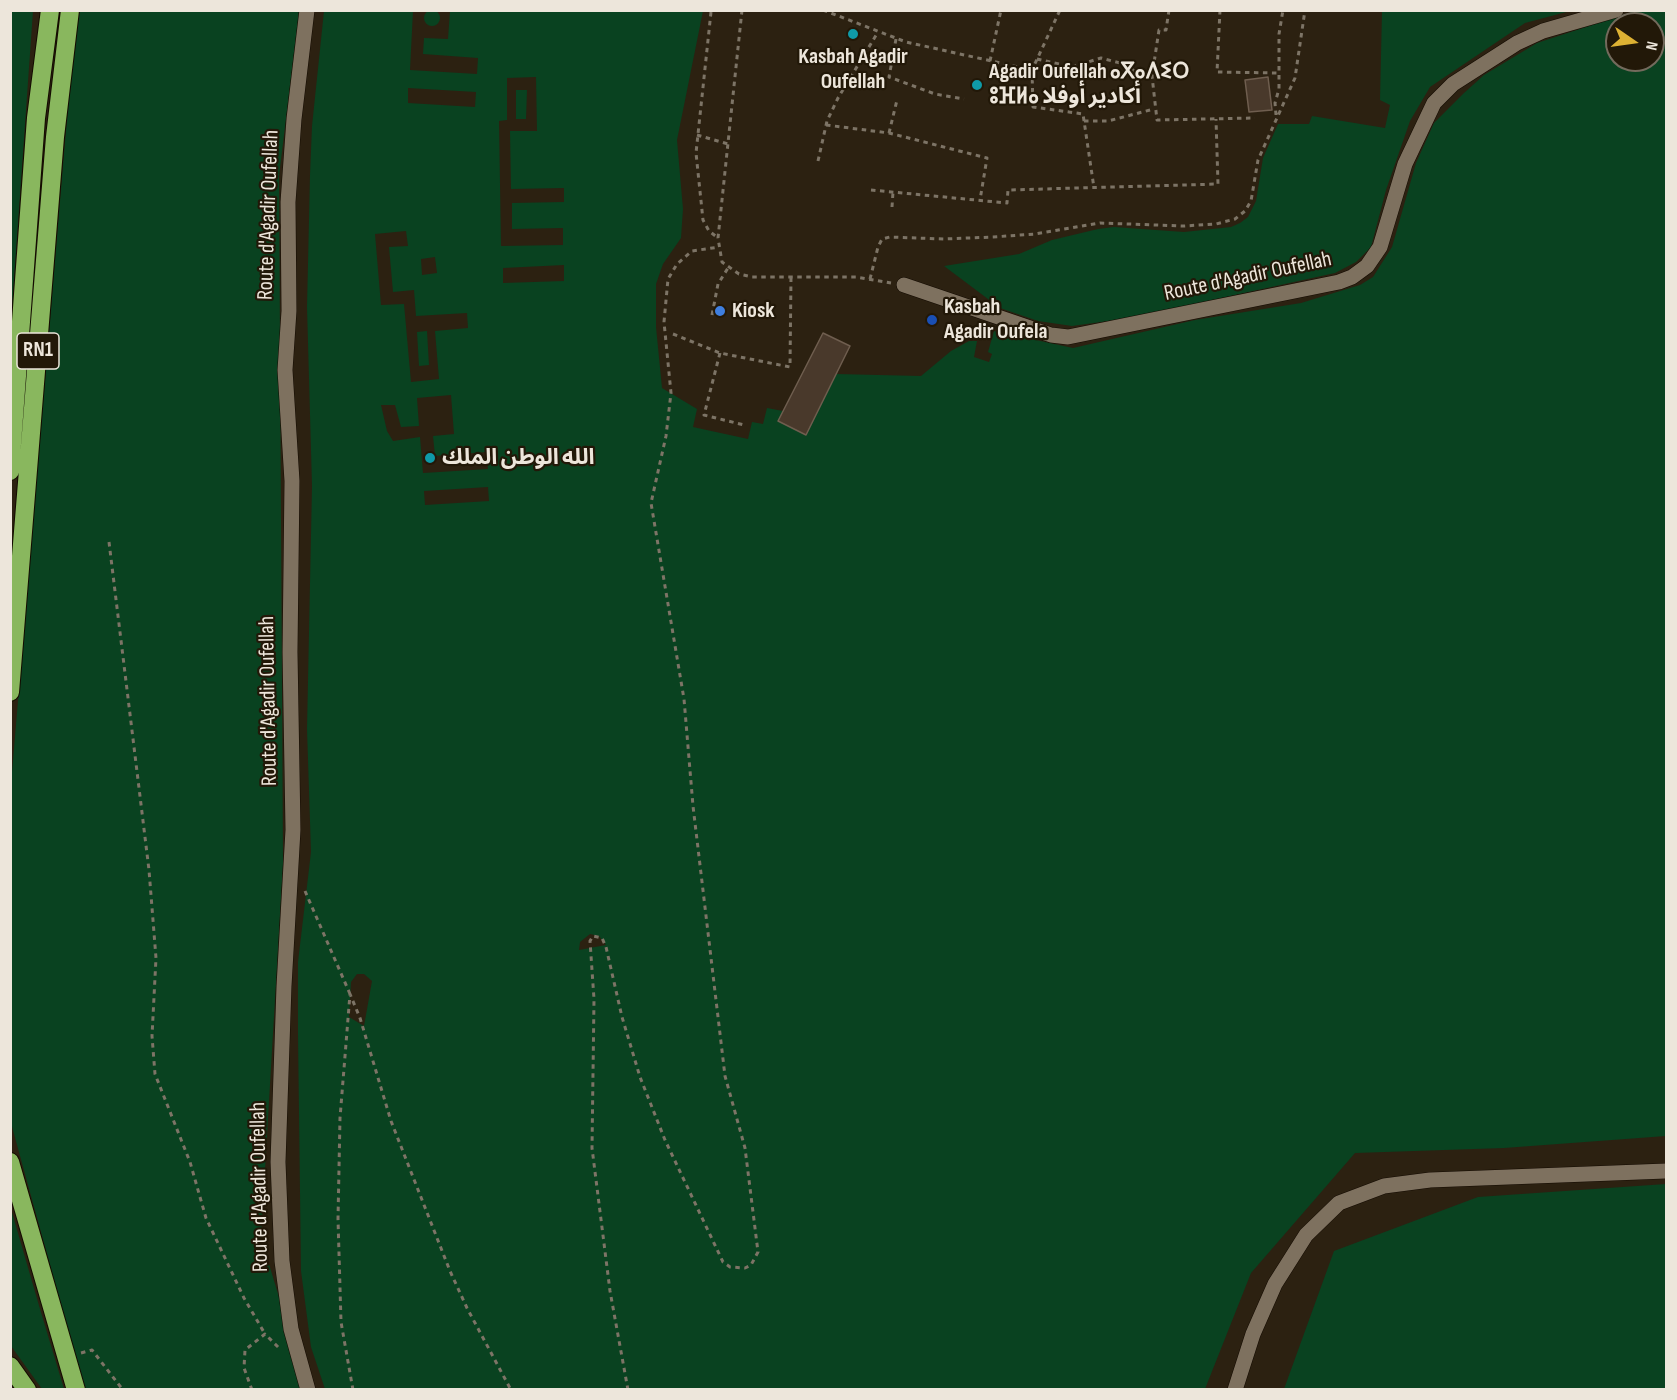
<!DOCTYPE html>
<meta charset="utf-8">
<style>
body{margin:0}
#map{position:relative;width:1677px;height:1400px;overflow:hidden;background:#2c2111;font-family:"Sofia Sans Condensed",sans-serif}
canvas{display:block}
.frame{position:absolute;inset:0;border:12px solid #ede6db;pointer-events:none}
.north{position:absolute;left:1605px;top:12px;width:60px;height:60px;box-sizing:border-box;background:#221808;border:2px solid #736a5c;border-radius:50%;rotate:103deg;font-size:16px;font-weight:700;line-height:24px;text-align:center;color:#ede6db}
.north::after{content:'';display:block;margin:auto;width:21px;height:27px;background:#ddb133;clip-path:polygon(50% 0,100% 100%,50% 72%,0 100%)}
</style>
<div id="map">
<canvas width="1677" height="1400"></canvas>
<div class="frame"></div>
<div class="north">N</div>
</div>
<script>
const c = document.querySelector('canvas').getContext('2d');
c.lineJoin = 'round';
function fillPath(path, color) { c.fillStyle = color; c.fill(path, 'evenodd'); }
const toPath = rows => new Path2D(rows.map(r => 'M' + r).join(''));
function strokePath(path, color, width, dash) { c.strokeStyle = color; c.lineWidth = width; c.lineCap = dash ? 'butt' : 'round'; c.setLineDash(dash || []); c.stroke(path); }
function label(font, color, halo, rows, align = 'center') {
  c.font = font + ' "Sofia Sans Condensed","Noto Sans Arabic","Noto Sans Tifinagh",sans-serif'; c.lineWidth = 4.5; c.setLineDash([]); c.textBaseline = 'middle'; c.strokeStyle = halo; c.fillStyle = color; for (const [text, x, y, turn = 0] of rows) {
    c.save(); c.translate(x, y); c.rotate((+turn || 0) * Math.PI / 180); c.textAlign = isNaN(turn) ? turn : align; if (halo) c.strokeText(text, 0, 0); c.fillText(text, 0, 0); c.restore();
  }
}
const green = toPath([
 [11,10,33,11,11,323,10,11],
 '424 18a8 8 0 1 1 16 0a8 8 0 1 1-16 0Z',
 [76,11,299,11,279,176,283,862,261,1238,307,1389,84,1389,11,1123,11,784],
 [324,11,413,11,410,70,477,74,478,58,423,54,424,38,448,39,450,11,703,11,677,140,683,209,681,238,663,264,656,284,656,327,662,388,697,409,693,427,748,439,752,422,763,424,767,408,783,411,779,421,806,435,836,374,921,376,951,351,969,341,977,341,974,357,989,362,992,354,988,352,994,331,1073,348,1195,320,1301,303,1360,285,1373,277,1392,247,1416,163,1434,123,1464,93,1484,75,1537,43,1635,11,1666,11,1666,1136,1504,1148,1355,1153,1251,1273,1205,1389,325,1389,311,1347,301,1271,298,1035,298,962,311,852,307,729,312,486,307,307,310,175,312,126],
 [1617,24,1653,24,1653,60,1617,60],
 [536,77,537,131,510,131,511,189,564,188,564,202,512,203,512,229,563,228,563,245,501,246,499,121,507,120,507,78],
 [408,88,476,92,475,107,408,103],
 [406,231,408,246,389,247,393,292,414,290,416,316,467,313,468,328,435,331,439,379,411,382,404,304,381,305,375,234],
 [435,257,437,273,422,275,421,259],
 [564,265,564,281,503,283,503,268],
 [451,395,454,434,433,436,435,456,486,452,488,469,423,473,420,437,393,441,387,431,381,405,395,405,401,427,419,426,417,398],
 [488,487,489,501,425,505,424,491],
 [590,934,599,936,606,945,579,950,580,942],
 [357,974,364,974,372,981,364,1026,349,1017,351,982],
 [1382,11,1570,11,1525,23,1430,87,1410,121,1386,190,1371,247,1356,262,1335,273,1130,318,1072,326,1038,321,1000,308,944,266,1019,254,1052,240,1098,229,1114,227,1184,232,1231,227,1240,223,1248,217,1256,201,1263,158,1278,124,1309,124,1312,116,1385,128,1390,105,1380,100],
 [516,90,527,90,526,119,516,119],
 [427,331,429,365,419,366,417,332],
 [1666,1184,1666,1389,1284,1389,1334,1251,1478,1197],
 [11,1209,40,1309,64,1389,42,1389,11,1346]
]);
const building = toPath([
 [1268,77,1272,110,1249,112,1245,80,1268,77],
 [823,333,850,346,806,435,778,421,823,333]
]);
const path = toPath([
 [711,10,719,10],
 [742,10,718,238,722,262,739,274,752,277,856,277,891,283],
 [823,10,906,42,1032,70,1060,10],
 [1169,10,1166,30,1159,30,1152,76,1157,120,1255,118],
 [1220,10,1217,72,1278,73],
 [711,12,696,153,703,220,709,231,718,238],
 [896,39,889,77,935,94,964,99],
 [1037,59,1072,67,1101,58,1124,64,1136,72,1152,76],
 [990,61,1001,10],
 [1032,70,1033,107,1083,114,1094,188],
 [1276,115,1275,103,1279,89,1279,34,1283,10],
 [1084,121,1108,121,1154,109],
 [826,125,889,133,987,158,980,200],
 [889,133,897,100],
 [697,135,728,144],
 [818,161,827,121,838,98,878,32],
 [871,190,1007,203,1008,190,1218,184,1216,119],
 [892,207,893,192],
 [870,279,878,247,882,239,890,237,944,239,993,237,1035,234,1100,223,1184,226,1216,224,1235,219,1245,211,1251,201,1258,160,1295,78,1305,10],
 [712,315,718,284,728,268],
 [673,334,720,353,790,367,791,277],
 [720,353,704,415,744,425],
 [109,542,149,870,156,958,152,1036,155,1074,190,1162,206,1218,244,1298,265,1334],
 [305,891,350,994],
 [81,1353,92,1350,123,1390],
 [252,1390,244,1368,245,1350,265,1334,281,1350],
 [353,1390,341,1322,338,1219,340,1118,350,994,360,1018,391,1121,450,1271,467,1308,511,1390],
 [628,1390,610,1291,592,1148,594,999,590,941,593,936,602,938,606,947,622,1017,640,1077,665,1140,723,1262,730,1267,745,1268,751,1265,758,1252,745,1148,725,1076,693,806,684,699,651,503,666,436,671,393,664,322,668,279,677,264,692,251,719,247]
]);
const minor = toPath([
 [307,10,294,119,288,202,289,311,285,370,292,481,290,652,293,830,284,986,278,1162,282,1261,291,1329,308,1390],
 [904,285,1051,335,1068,337,1339,282,1352,277,1367,266,1380,247,1405,164,1434,103,1453,84,1517,43,1543,31,1616,10],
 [1235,1390,1253,1334,1275,1284,1306,1235,1339,1203,1384,1186,1430,1180,1666,1171]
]);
const highway = toPath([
 [10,471,36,118,50,10],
 [10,692,55,137,70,10],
 [10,1162,76,1390],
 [10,1366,27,1390]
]);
const markers = [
 [853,34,6,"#0f9aa8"],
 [977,85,6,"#0f9aa8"],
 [720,311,6,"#3f7fe0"],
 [932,320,6,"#1a4fb4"],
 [430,458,6,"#0f9aa8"]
];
const shields = [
 [38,351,42]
];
const shieldNames = [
 ["RN1",38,351]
];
const poiNames = [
 ["Kasbah Agadir",853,57,"center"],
 ["Oufellah",853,82,"center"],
 ["Agadir Oufellah ⴰⴳⴰⴷⵉⵔ",989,72],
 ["ⵓⴼⵍⴰ أكادير أوفلا",989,97],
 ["Kasbah",944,307],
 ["Agadir Oufela",944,332],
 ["Kiosk",732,311],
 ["الله الوطن الملك",442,458]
];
const streetNames = [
 ["Route d'Agadir Oufellah",269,215,-88],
 ["Route d'Agadir Oufellah",1248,277,-12],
 ["Route d'Agadir Oufellah",269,701,-91],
 ["Route d'Agadir Oufellah",260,1187,-91]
];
fillPath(green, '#094220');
fillPath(building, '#49392b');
strokePath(building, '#6f5e4f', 1.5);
strokePath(minor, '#140b00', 16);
strokePath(highway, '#140b00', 20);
strokePath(path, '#7d7466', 3, [4.5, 4.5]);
strokePath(minor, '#7e715f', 15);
strokePath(highway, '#89b75e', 18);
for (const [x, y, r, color] of markers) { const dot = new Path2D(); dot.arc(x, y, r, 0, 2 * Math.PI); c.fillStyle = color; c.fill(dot); strokePath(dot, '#221808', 2); }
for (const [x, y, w] of shields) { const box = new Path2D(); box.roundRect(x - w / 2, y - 18, w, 36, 4.5); c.fillStyle = '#221808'; c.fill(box); strokePath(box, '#ede6db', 1.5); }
label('bold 21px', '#ede6db', null, shieldNames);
label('bold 22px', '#ede6db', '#221808', poiNames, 'left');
label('22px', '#ede6db', '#221808', streetNames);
</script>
